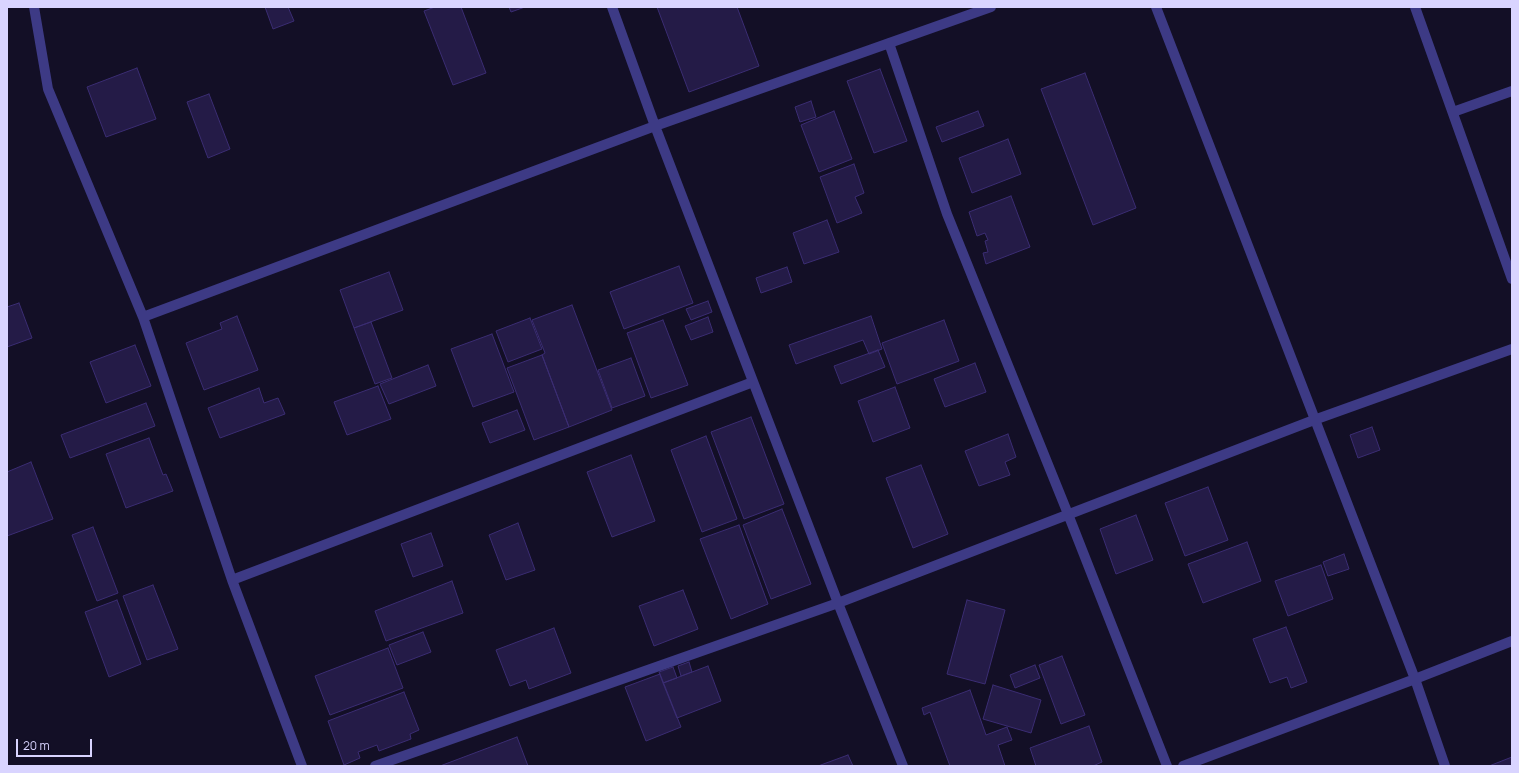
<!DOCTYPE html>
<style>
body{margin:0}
#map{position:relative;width:1519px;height:773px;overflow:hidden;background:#130f26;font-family:Manrope,sans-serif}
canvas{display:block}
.frame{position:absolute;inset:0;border:8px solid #d9d4ff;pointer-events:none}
.scale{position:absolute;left:16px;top:739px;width:76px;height:18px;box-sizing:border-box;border:2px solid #d9d4ff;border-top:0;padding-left:5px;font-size:12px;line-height:14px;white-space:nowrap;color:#d9d4ff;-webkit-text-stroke:3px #130f26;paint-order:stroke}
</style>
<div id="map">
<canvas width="1519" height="773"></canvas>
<div class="frame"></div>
<div class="scale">20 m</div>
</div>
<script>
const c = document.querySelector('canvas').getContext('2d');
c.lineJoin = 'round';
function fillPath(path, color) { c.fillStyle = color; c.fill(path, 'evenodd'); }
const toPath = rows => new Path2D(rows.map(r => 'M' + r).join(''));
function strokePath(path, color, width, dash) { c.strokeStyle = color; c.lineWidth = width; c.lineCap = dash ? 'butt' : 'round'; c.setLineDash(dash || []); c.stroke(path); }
const building = toPath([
 [265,7,288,7,294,21,273,29,265,7],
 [435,7,461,7,486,73,453,85,424,11,435,7],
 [509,7,525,7,511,12,509,7],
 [657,7,737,7,759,66,689,92,657,7],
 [137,68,156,119,106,137,87,87,137,68],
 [880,69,907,141,874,153,847,81,880,69],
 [1085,73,1136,208,1093,225,1041,89,1085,73],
 [209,94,230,149,208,158,187,102,209,94],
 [811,101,816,117,800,122,795,107,811,101],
 [834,111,852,159,819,172,801,125,834,111],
 [978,111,984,126,942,142,936,127,978,111],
 [1008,139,1021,174,972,193,959,158,1008,139],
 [854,164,864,193,855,197,862,213,837,223,820,177,854,164],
 [1011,196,1030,247,986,264,983,253,988,252,985,241,988,240,985,233,977,236,969,212,1011,196],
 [827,220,839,252,804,264,793,233,827,220],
 [679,266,693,303,624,329,610,292,679,266],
 [787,267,792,282,761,293,756,278,787,267],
 [389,272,403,310,354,328,340,290,389,272],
 [708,301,712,312,691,320,686,309,708,301],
 [19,303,32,338,7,347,7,307,19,303],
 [572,305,612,410,569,427,542,355,545,353,532,320,572,305],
 [237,316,258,370,204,390,186,343,222,329,220,323,237,316],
 [871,316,882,349,869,354,863,340,796,364,789,345,871,316],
 [708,317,713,332,691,340,685,326,708,317],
 [530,318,542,349,508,362,496,331,530,318],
 [663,320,688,385,651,398,627,333,663,320],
 [944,320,959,361,897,384,882,343,944,320],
 [371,322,392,378,375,384,354,328,371,322],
 [492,334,514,392,473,407,451,349,492,334],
 [135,345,151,386,106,403,90,362,135,345],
 [878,350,885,367,841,384,834,366,878,350],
 [542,355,569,427,534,440,507,368,542,355],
 [631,358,645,396,612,408,598,370,631,358],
 [975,363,986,392,945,407,934,379,975,363],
 [428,365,436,386,389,404,380,384,428,365],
 [378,386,391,419,347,435,334,402,378,386],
 [895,387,910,428,873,442,858,401,895,387],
 [259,388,264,403,278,398,285,414,220,438,208,408,259,388],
 [146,403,155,426,70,458,61,435,146,403],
 [517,410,525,430,490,443,482,423,517,410],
 [751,417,784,504,744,519,711,432,751,417],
 [1372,427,1380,450,1358,458,1350,435,1372,427],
 [1008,434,1016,457,1005,462,1010,475,979,486,965,451,1008,434],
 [706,436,737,519,702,532,671,450,706,436],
 [149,438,163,475,166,474,173,491,126,508,106,454,149,438],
 [631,455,655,521,612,537,587,472,631,455],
 [31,462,53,519,7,536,7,472,31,462],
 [921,465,948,534,913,548,886,478,921,465],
 [1208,487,1228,540,1185,556,1165,503,1208,487],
 [782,509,811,584,771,599,743,525,782,509],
 [1136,515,1153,560,1116,574,1100,529,1136,515],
 [518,523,535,570,506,580,489,535,518,523],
 [739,525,768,604,731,619,700,539,739,525],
 [93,527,118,593,97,601,72,535,93,527],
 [431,533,443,566,413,577,401,544,431,533],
 [1247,542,1261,581,1203,603,1188,564,1247,542],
 [1344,554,1349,569,1328,576,1323,562,1344,554],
 [1321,565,1333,599,1288,616,1275,581,1321,565],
 [452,581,463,613,386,641,375,611,452,581],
 [153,585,178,649,147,660,123,596,153,585],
 [683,590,698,629,654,646,639,606,683,590],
 [117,600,141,664,109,677,85,612,117,600],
 [967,600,1005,610,985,684,947,674,967,600],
 [1286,627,1307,682,1291,688,1287,677,1270,683,1253,639,1286,627],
 [554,628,571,673,529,689,526,680,510,686,496,650,554,628],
 [423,632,431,652,397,665,389,645,423,632],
 [388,648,403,688,330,715,315,676,388,648],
 [1062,656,1085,715,1061,724,1039,665,1062,656],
 [689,662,692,672,681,676,678,666,689,662],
 [1035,665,1040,678,1015,688,1010,675,1035,665],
 [708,666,721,701,677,718,663,683,708,666],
 [673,667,677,678,663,683,659,672,673,667],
 [660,674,681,727,646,741,625,687,660,674],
 [993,685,1041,700,1031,733,983,719,993,685],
 [970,690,986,735,1007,727,1012,740,998,745,1005,766,950,766,930,712,924,715,922,708,970,690],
 [404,692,419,730,410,734,411,739,379,751,377,745,358,752,360,758,344,765,328,721,404,692],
 [1089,726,1102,762,1093,766,1036,766,1030,748,1089,726],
 [517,737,528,766,440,766,517,737],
 [848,755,853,766,818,766,848,755],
 [1512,757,1512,766,1489,766,1512,757]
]);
const street = toPath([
 [34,7,48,89,143,317,232,580,302,766],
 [612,7,655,126,838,603,903,766],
 [1156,7,1415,679,1445,766],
 [1415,7,1512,279],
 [889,43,947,214,1068,514,1167,766],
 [1453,112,1512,91],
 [143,317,655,126,991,7],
 [232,580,753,382],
 [375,766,838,603,1314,420,1512,349],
 [1183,766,1415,679,1512,641]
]);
fillPath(building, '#241b47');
strokePath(building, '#3b2d73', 1);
strokePath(street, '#3d3a85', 10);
</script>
